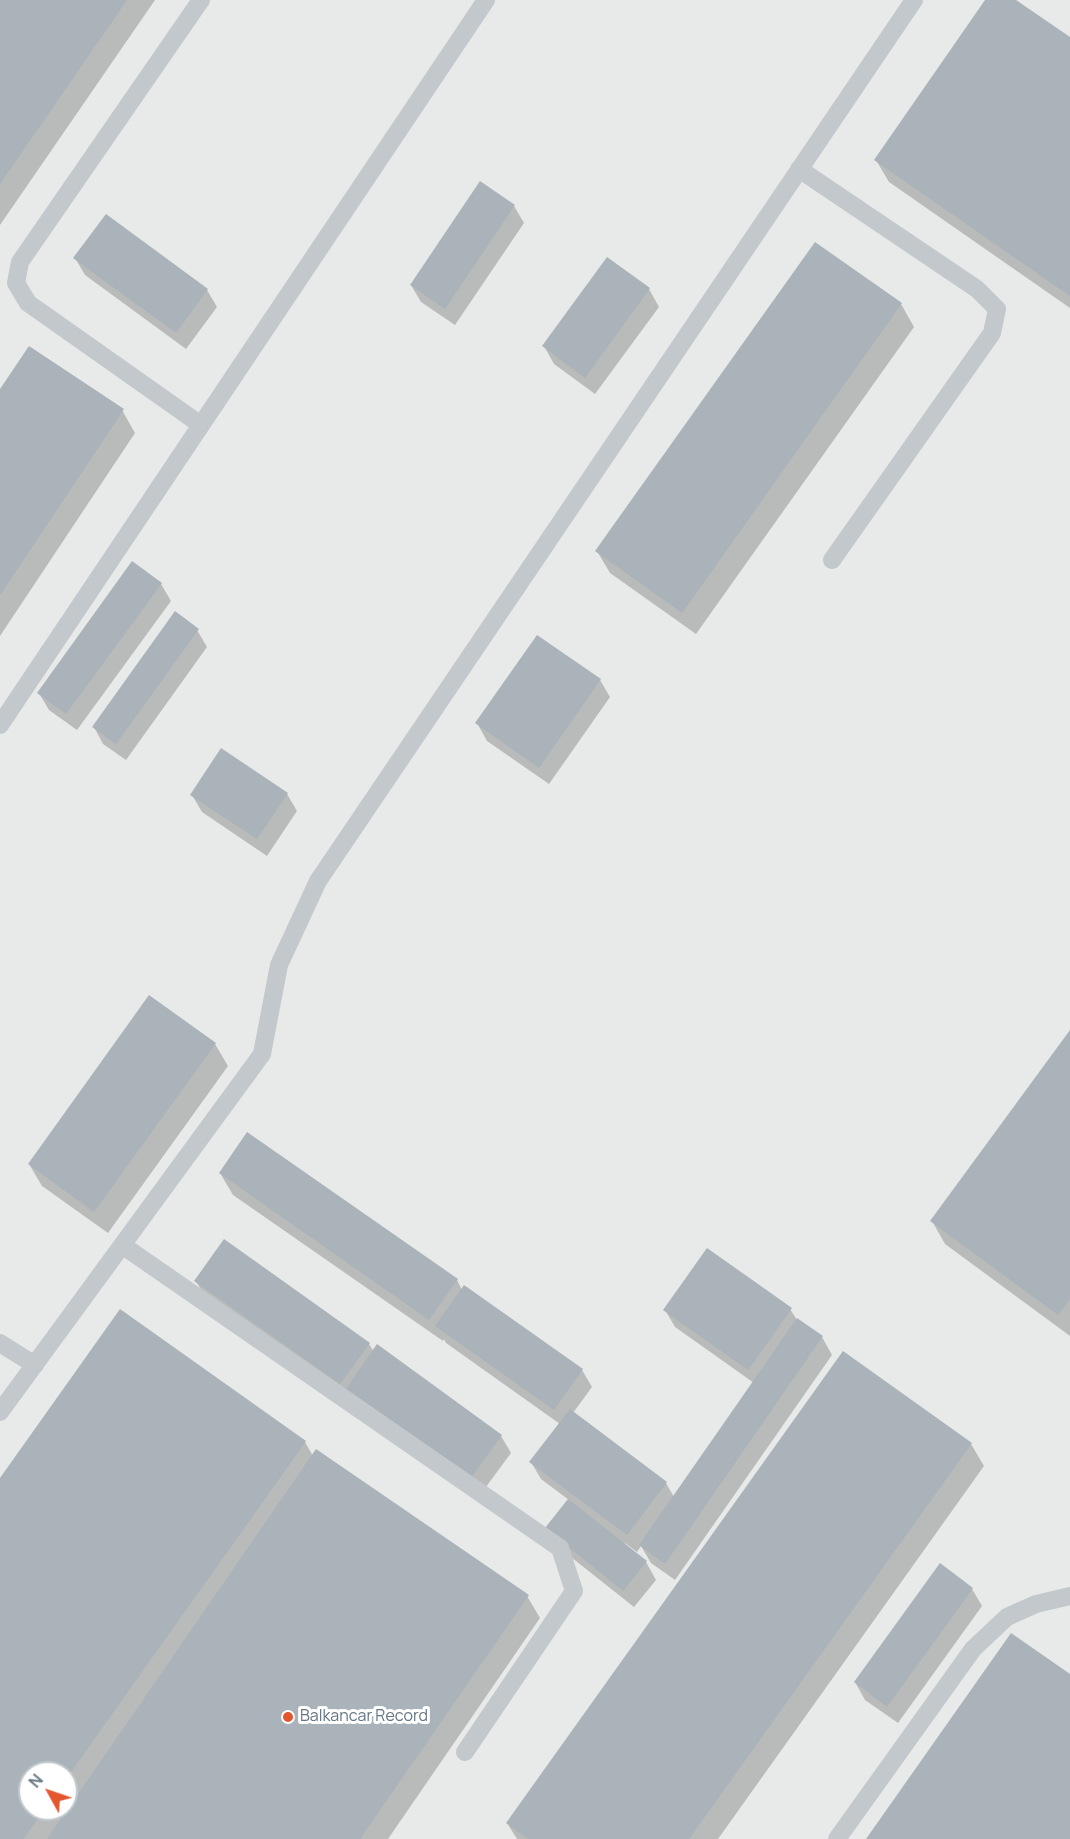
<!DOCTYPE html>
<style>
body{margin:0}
#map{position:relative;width:1070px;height:1839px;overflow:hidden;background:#fafaf8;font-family:Manrope,sans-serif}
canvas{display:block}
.north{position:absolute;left:18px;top:1761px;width:60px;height:60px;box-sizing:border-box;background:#fff;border:2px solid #c1c8cd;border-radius:50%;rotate:310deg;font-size:16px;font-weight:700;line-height:24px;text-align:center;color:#657683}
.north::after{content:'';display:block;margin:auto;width:21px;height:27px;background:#e4572e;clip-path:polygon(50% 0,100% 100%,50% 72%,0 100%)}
</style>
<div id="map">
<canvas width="1070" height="1839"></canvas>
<div class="north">N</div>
</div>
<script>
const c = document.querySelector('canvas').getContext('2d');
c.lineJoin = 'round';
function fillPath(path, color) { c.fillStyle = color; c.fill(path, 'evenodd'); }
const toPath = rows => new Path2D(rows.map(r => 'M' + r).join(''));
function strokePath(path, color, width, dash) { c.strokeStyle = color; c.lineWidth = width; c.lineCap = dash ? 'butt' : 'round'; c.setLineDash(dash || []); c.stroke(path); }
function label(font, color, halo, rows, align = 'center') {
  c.font = font + ' Manrope,sans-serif'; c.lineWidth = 6; c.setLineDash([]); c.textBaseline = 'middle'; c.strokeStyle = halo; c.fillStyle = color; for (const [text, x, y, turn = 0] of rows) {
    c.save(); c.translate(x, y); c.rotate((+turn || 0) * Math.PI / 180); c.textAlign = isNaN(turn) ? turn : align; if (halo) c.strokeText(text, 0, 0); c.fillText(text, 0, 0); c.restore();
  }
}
const built = toPath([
 [0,0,1070,0,1070,1839,0,1839],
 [30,1773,66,1773,66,1809,30,1809]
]);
const shadow = toPath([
 [0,0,155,0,0,225],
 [987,0,1014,0,1070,39,1070,308,889,182,876,160],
 [514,206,524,223,455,325,421,302,411,285],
 [75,258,207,290,217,307,186,349,85,275],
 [649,289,659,307,595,394,554,364,544,346],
 [901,304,914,327,696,634,610,573,597,551],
 [0,392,122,410,135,433,0,636],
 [161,584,171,601,77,730,49,710,39,693],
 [197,630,207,647,126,760,103,744,94,727],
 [600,680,610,697,549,784,487,741,477,723],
 [287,794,297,811,267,856,202,812,192,795],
 [1070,1033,1070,1336,945,1244,932,1221],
 [215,1044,228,1066,108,1233,42,1186,29,1164],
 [220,1173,457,1280,462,1290,582,1370,592,1387,573,1413,666,1483,674,1497,754,1383,675,1327,665,1310,790,1309,797,1320,822,1337,832,1355,675,1580,651,1563,641,1546,637,1552,625,1543,624,1545,646,1562,656,1580,634,1607,557,1546,569,1500,541,1479,531,1462,560,1424,446,1343,444,1339,443,1341,233,1195],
 [196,1281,369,1344,374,1352,501,1436,511,1453,480,1495,206,1298],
 [305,1442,313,1456,527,1596,540,1618,388,1839,0,1839,0,1480],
 [30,1773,66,1773,66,1809,30,1809],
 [971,1444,984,1466,718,1839,517,1839,507,1823],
 [972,1589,982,1606,898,1723,865,1700,855,1682]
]);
const building = toPath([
 [0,0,127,0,0,184],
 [985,0,1016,0,1070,37,1070,296,874,160],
 [480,181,515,205,445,309,410,285],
 [106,214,208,289,176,333,73,258],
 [815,242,902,303,682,613,595,551],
 [607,257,650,288,585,378,542,346],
 [29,346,124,409,0,595,0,389],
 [132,561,162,583,66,714,37,693],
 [175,611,199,629,116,744,92,727],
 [537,635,601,679,539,768,475,723],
 [221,748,288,793,257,839,190,795],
 [149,995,216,1043,94,1212,28,1164],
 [1070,1030,1070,1299,1058,1315,930,1221],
 [247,1132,458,1279,429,1320,219,1173],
 [224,1239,370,1343,340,1384,194,1281],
 [707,1248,792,1308,748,1370,663,1310],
 [464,1285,583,1369,554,1410,435,1326],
 [120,1309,306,1441,66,1779,66,1773,30,1773,30,1809,45,1809,23,1839,0,1839,0,1478],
 [797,1318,823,1336,665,1564,639,1545],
 [377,1344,502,1435,470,1479,346,1389],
 [843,1351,972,1443,689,1839,528,1839,506,1823],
 [570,1409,667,1482,627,1535,529,1462],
 [316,1449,529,1595,360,1839,47,1839],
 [568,1499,647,1561,623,1591,545,1528],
 [940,1563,973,1588,887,1707,854,1682],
 [1011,1633,1070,1674,1070,1839,866,1839]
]);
const lane = toPath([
 [799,169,977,289,997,309,992,333,832,560],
 [201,425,28,303,16,283,20,262,201,0],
 [0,725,486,0],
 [122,1245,560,1548,574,1591,465,1752],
 [0,1343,35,1365],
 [0,1412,262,1054,279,965,318,881,914,0],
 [837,1839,973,1649,1007,1617,1036,1604,1070,1596]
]);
const markers = [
 [288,1717,6,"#e4572e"]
];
const poiNames = [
 ["Balkancar Record",300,1717]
];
fillPath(built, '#e8e9e9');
fillPath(shadow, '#0003');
fillPath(building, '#aab3b9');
strokePath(lane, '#c3c8cc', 18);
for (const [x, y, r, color] of markers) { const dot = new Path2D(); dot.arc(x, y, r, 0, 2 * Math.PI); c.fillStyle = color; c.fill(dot); strokePath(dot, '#fff', 2); }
label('16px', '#657683', '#fff', poiNames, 'left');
</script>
